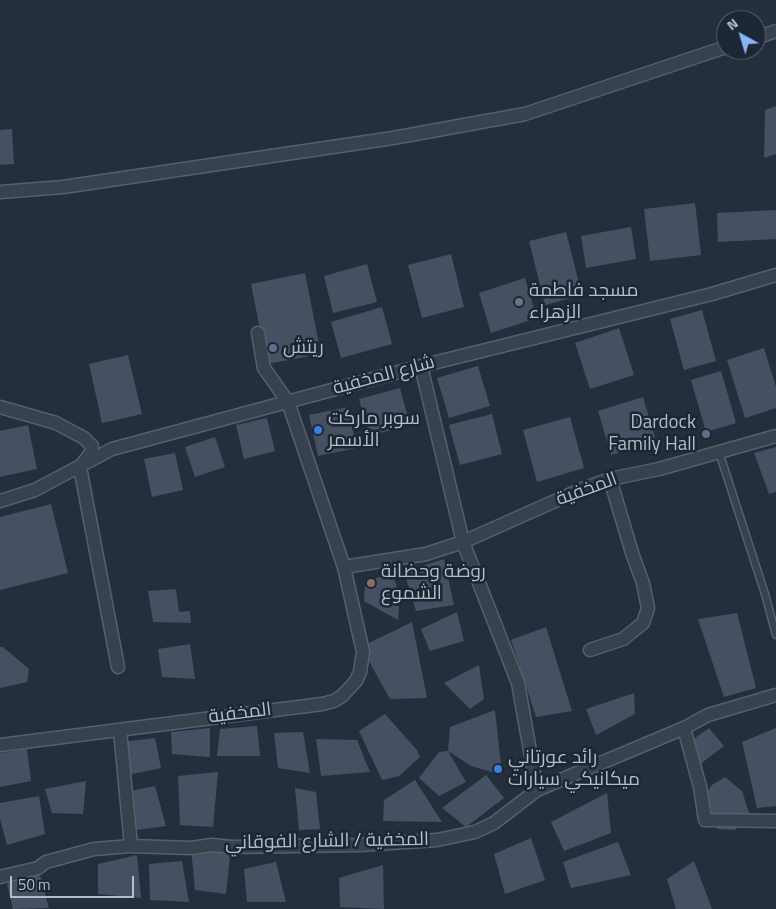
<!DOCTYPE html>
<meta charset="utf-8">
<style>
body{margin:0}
#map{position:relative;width:776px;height:909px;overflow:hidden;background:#242f3e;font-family:"Titillium Web",sans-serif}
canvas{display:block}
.north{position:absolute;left:716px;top:10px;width:50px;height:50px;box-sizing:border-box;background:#1d2633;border:1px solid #59626f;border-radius:50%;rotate:321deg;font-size:14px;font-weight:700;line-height:20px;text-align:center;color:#b4bcc9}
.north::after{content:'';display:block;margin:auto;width:18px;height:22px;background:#8ab4f8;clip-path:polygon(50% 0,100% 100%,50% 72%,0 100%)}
.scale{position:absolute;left:10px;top:876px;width:124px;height:22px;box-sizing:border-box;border:2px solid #b4bcc9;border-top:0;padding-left:6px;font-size:15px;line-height:18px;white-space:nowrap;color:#b4bcc9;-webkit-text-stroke:4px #1d2633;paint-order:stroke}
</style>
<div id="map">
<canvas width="776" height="909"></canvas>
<div class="north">N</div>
<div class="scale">50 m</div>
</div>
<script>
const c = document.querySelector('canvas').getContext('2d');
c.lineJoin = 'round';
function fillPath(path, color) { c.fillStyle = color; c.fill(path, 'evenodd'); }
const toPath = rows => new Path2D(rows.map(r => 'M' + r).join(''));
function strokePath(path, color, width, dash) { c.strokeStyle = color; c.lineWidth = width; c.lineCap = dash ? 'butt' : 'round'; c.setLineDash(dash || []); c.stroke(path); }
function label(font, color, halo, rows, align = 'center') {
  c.font = font + ' "Titillium Web",Cairo,sans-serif'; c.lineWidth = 5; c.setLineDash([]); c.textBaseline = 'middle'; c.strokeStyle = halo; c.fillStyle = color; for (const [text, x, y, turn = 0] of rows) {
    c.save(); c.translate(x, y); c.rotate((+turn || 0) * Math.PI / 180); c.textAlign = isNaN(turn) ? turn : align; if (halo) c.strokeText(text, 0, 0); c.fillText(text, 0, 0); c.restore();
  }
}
const building = toPath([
 [776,106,776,154,764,158,765,110],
 [12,129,14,164,0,165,0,130],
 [695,203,701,255,650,261,644,209],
 [776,210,776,239,718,242,717,213],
 [631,227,636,259,586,268,581,236],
 [566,232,582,295,545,305,529,241],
 [451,254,464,307,422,318,408,265],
 [367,264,377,302,333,313,324,276],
 [305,273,321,354,267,364,251,284],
 [525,278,537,318,491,333,479,293],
 [382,307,392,344,341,358,331,322],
 [702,310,716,361,684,370,670,319],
 [619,328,634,375,590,389,575,343],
 [764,348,776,387,776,408,745,418,727,360],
 [128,355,142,414,102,423,89,364],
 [478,366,490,406,449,418,437,378],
 [721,371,736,423,706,432,691,380],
 [400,388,410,425,369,436,359,399],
 [643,397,656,441,611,455,598,411],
 [348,407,357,448,318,456,309,415],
 [492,414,502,454,460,465,449,425],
 [570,417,584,468,537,482,523,430],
 [267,418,275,451,244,459,236,425],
 [28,425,37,469,0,477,0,431],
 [215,437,225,467,195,477,185,447],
 [776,447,776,492,769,494,754,453],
 [175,453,183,490,152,497,144,459],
 [51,504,68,573,0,590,0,517],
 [444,559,454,605,416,611,404,572],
 [392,574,400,595,398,620,364,601,365,587,376,578],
 [176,589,179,612,190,611,191,623,153,622,148,591],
 [457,612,464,641,430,651,421,629],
 [737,613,756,688,724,697,698,619],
 [412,622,427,698,390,699,361,647],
 [546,627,572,711,536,717,511,640],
 [190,644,195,679,162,677,158,649],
 [0,647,3,647,29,669,27,682,0,688],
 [479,665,484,699,470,709,444,683],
 [634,693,635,714,596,735,586,709],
 [495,710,502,775,471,766,448,751,450,727],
 [385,714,417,750,420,757,399,776,382,780,359,731],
 [257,726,260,756,217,756,220,729],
 [210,728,210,757,172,754,171,732],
 [709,728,724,746,695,768,688,743],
 [776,728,776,806,757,808,742,742],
 [303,732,310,773,278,768,274,733],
 [155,738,161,768,132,774,121,742],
 [316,739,357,740,370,772,321,776],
 [27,749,31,781,0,787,0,753],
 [448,751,466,782,439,796,419,778,439,752],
 [218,772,213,827,180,825,178,776],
 [486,775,504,798,466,827,442,808],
 [725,777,742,791,750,816,735,830,718,829,705,820,702,799,712,785],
 [415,780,442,822,383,821,384,800],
 [86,781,83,814,52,813,45,789],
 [155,786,166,826,130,831,126,792],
 [295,788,316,792,320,829,299,830],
 [607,793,611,833,564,851,551,822],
 [39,796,45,834,7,845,0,819,0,803],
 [531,838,545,880,505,894,494,854],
 [618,842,631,875,571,888,563,862],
 [231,847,226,894,195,890,191,848],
 [137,855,141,898,98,894,98,864],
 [182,861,189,902,150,900,149,864],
 [694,861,712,909,676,909,667,879],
 [276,862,286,902,247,902,244,869],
 [383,865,384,909,340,907,339,878],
 [38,868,49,908,13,909,7,884]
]);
const lane = toPath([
 [719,452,765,594,776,635]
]);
const street = toPath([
 [756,38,776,31],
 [0,192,63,187,393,138,525,114,726,47],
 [421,366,463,542,518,683,537,790],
 [0,407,56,423,84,438,92,446,91,453,80,467,118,667],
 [0,501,35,490,112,449,421,366,712,294,776,275],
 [344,567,426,554,463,542,582,489,610,479,659,469,776,436],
 [590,650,623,639,643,623,648,608,643,583,633,556,610,479],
 [684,728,700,787,705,820,776,821],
 [120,730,131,846],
 [0,745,322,704,334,701,342,696,356,681,360,672,363,652,344,567,288,402,264,368,258,333],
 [0,877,38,868,46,862,94,849,131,846,191,848,212,845,231,847,360,845,437,840,475,832,494,823,537,790,684,728,708,715,776,695]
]);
const markers = [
 [519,302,5,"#6b7280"],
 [273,348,5,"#5c6f8a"],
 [318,430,5,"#3f7fe0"],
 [706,434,5,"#5c6f8a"],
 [371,583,5,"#8d6e63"],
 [498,769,5,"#3f7fe0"]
];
const poiNames = [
 ["مسجد فاطمة",529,291],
 ["الزهراء",529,313],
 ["ريتش",283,348],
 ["سوبر ماركت",328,419],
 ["الأسمر",328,441],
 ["Dardock",696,423,"right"],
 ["Family Hall",696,445,"right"],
 ["روضة وحضانة",381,572],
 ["الشموع",381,594],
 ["رائد عورتاني",508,758],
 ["ميكانيكي سيارات",508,780]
];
const streetNames = [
 ["شارع المخفية",384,376,-15],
 ["المخفية",587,490,-20],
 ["المخفية",240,714,-7],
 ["المخفية / الشارع الفوقاني",327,842,-1]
];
fillPath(building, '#455162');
strokePath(lane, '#565f6c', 9);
strokePath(street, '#565f6c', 15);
strokePath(lane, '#38414e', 6);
strokePath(street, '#38414e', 12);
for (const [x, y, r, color] of markers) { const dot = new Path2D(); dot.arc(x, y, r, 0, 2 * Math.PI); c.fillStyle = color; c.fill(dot); strokePath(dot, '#1d2633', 2); }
label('19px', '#b4bcc9', '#1d2633', poiNames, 'left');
label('19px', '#b4bcc9', '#1d2633', streetNames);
</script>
